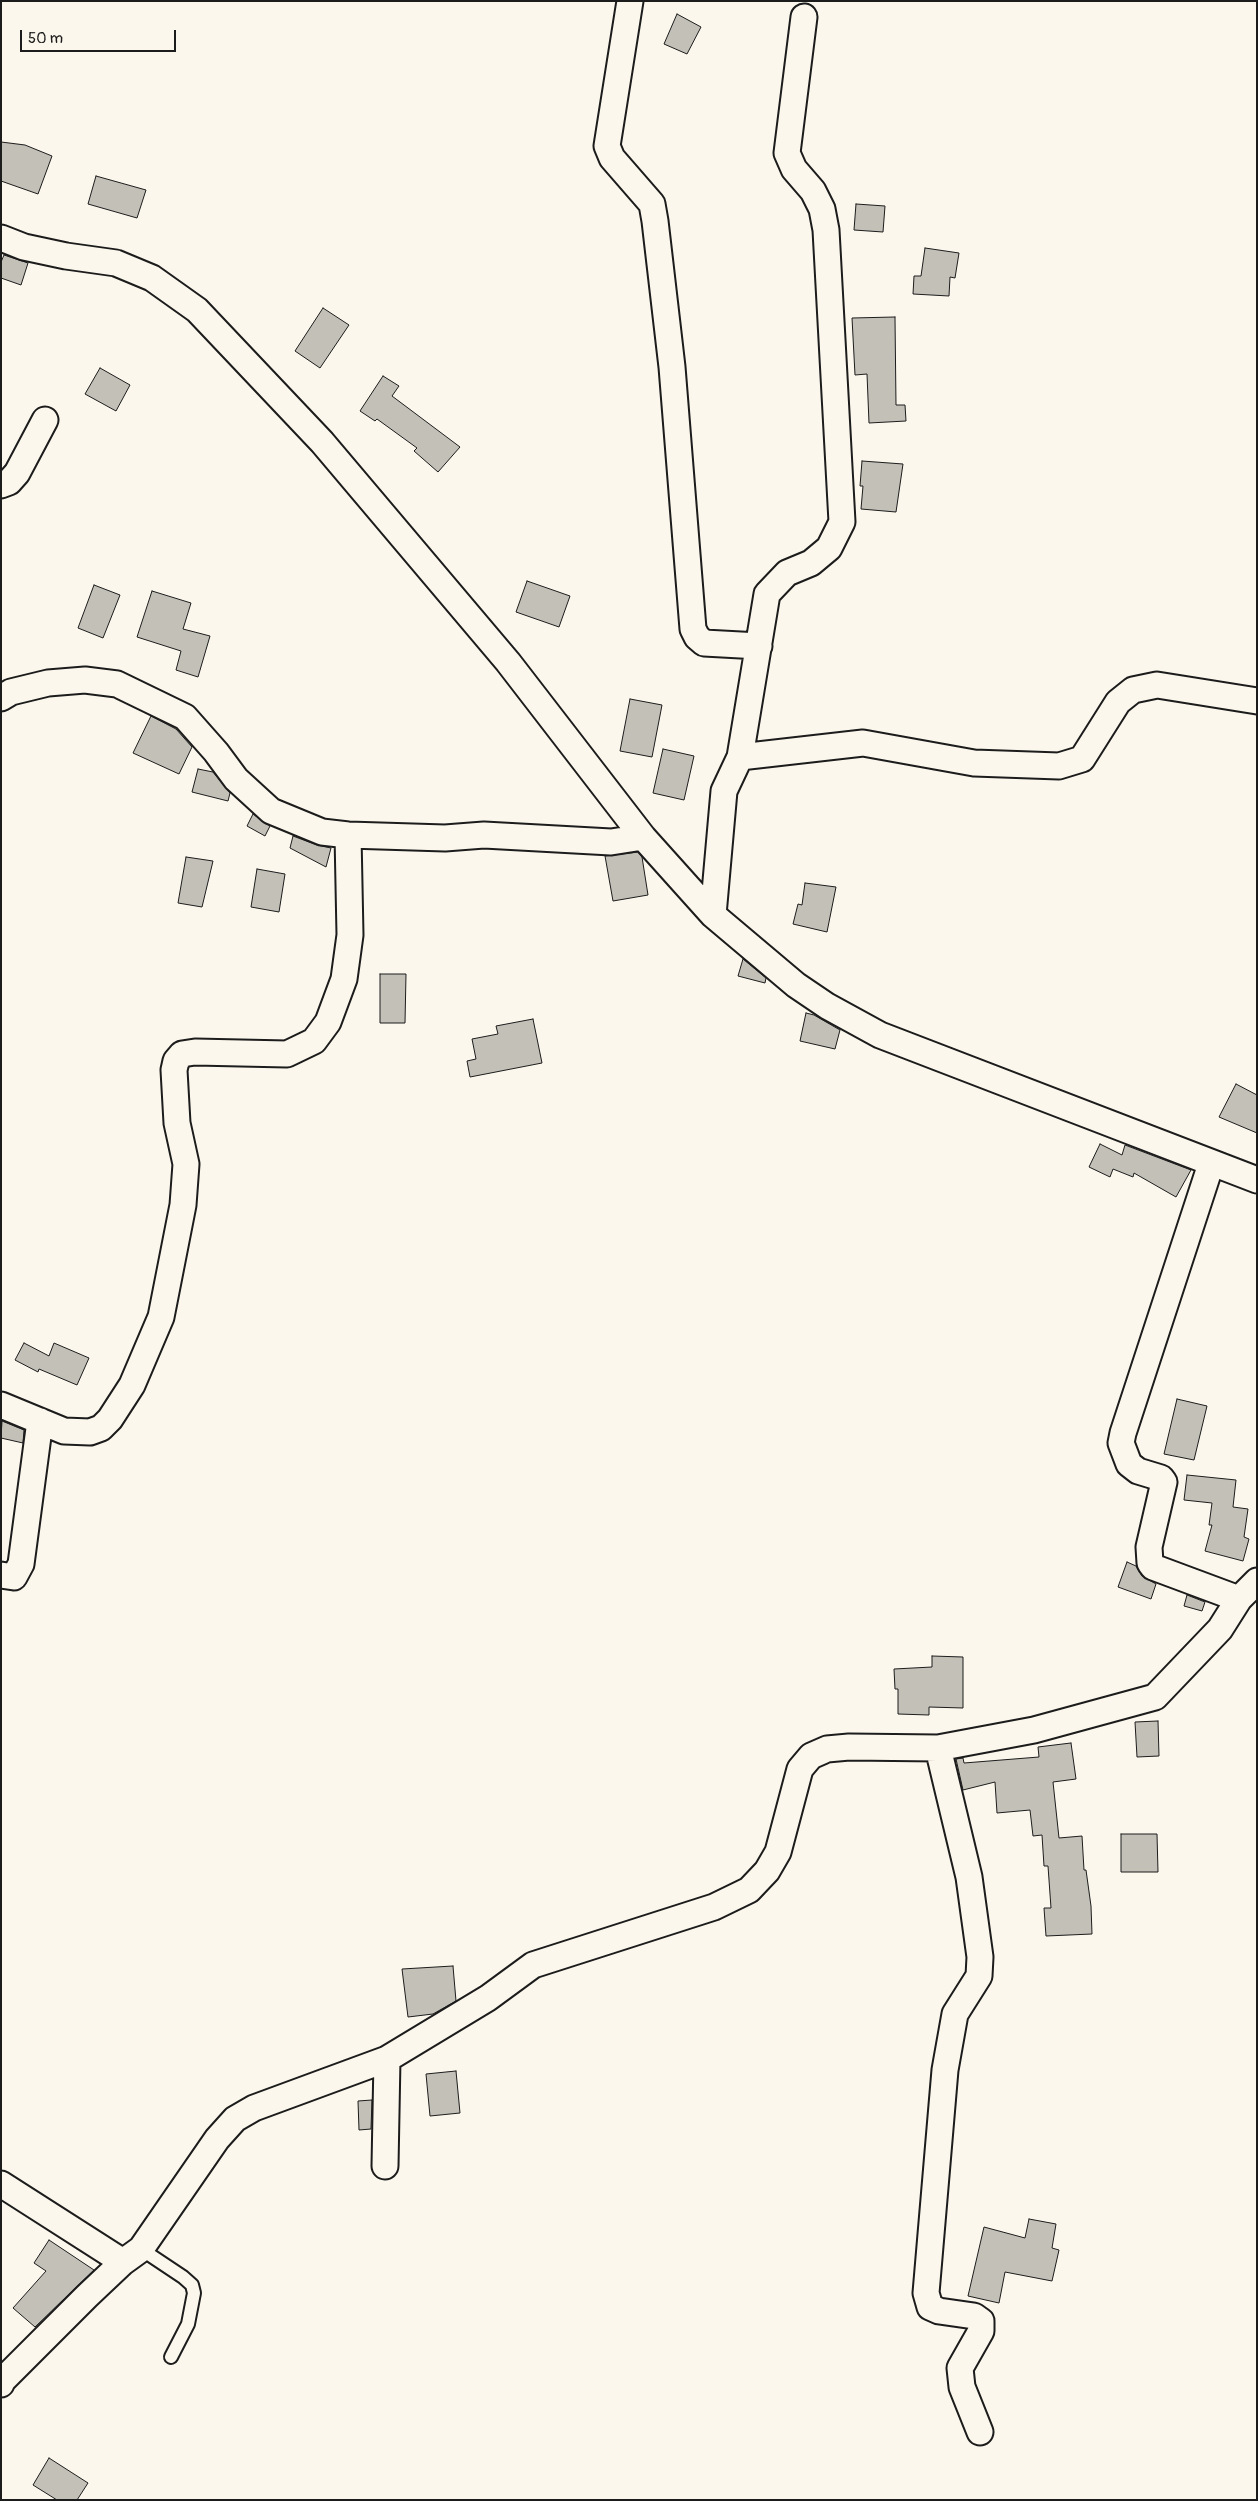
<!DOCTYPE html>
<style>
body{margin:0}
#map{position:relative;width:1258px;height:2501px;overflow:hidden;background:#fbf7ec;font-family:Pangolin,sans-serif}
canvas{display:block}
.frame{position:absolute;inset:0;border:2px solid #1c1c1c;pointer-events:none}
.scale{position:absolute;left:20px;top:30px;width:156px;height:22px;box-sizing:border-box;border:2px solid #1c1c1c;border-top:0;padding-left:6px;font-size:15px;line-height:18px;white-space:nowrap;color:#1c1c1c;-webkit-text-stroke:4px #fbf7ec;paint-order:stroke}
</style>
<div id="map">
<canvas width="1258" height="2501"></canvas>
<div class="frame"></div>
<div class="scale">50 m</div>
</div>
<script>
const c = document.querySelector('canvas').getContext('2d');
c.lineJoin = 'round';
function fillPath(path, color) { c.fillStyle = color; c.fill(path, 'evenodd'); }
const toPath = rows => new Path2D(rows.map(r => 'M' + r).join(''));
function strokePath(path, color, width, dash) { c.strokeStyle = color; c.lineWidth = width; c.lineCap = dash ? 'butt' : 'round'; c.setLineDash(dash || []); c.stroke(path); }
const building = toPath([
 [677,14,701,27,687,54,664,44,677,14],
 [1,142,25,145,52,156,38,194,1,181,1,142],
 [96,176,146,190,137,218,88,204,96,176],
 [856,204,885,206,883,232,854,230,856,204],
 [925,248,959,253,955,278,950,277,949,296,913,294,914,276,921,276,925,248],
 [4,255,28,263,21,285,1,278,1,262,4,255],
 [323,308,349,325,320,368,295,351,323,308],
 [895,317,896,405,905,405,906,421,869,423,867,374,855,375,852,318,895,317],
 [100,368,130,385,116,411,85,394,100,368],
 [383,376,399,386,392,396,460,447,438,472,414,451,417,448,377,419,375,421,360,411,383,376],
 [862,461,903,464,896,512,861,509,863,486,860,486,862,461],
 [527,581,570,596,559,627,516,612,527,581],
 [94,585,120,595,103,638,78,628,94,585],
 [152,591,191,603,183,629,210,636,198,677,176,670,181,651,137,637,152,591],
 [630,699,662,705,652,757,620,751,630,699],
 [151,716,176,729,192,747,179,774,133,753,151,716],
 [663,749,694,756,684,800,653,793,663,749],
 [198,769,213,772,230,793,228,801,192,792,198,769],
 [253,814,270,826,265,836,247,826,253,814],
 [293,836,317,845,331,848,326,867,290,848,293,836],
 [638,852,642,857,648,895,613,901,605,856,638,852],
 [186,857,213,861,202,907,178,903,186,857],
 [257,869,285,874,279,912,251,907,257,869],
 [805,883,836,887,827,932,793,924,798,904,802,905,805,883],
 [743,959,766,978,765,983,738,976,743,959],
 [380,974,406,974,405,1023,380,1023,380,974],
 [806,1013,814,1015,840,1030,835,1049,800,1041,806,1013],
 [533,1019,542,1063,470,1077,467,1061,476,1059,472,1039,498,1034,496,1026,533,1019],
 [1236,1084,1257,1095,1257,1133,1219,1117,1236,1084],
 [1100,1144,1122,1155,1125,1145,1191,1170,1176,1197,1134,1173,1133,1177,1113,1169,1110,1177,1089,1167,1100,1144],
 [24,1343,49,1356,54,1343,89,1358,77,1385,39,1369,38,1372,15,1360,24,1343],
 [1177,1399,1207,1406,1194,1460,1164,1454,1177,1399],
 [2,1421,24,1430,23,1443,1,1438,2,1421],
 [1187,1475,1236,1480,1233,1507,1248,1509,1244,1537,1249,1539,1243,1561,1205,1551,1212,1525,1209,1525,1212,1503,1184,1500,1187,1475],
 [1127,1562,1136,1566,1142,1576,1156,1584,1151,1599,1118,1587,1127,1562],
 [1187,1595,1205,1602,1202,1611,1184,1606,1187,1595],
 [932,1656,963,1657,963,1708,929,1707,929,1715,898,1714,898,1689,895,1689,894,1669,932,1667,932,1656],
 [1158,1721,1159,1756,1137,1757,1135,1722,1158,1721],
 [1071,1743,1076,1779,1053,1782,1059,1838,1082,1836,1084,1870,1086,1870,1091,1906,1092,1934,1046,1936,1044,1908,1051,1908,1048,1866,1044,1866,1042,1835,1033,1836,1030,1810,997,1813,995,1782,963,1790,956,1759,963,1758,964,1763,1039,1757,1038,1747,1071,1743],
 [1121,1834,1157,1834,1158,1872,1121,1872,1121,1834],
 [453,1966,456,2001,433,2014,408,2017,402,1969,453,1966],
 [456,2071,460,2113,430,2116,426,2074,456,2071],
 [372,2100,371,2129,359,2130,358,2101,372,2100],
 [1029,2219,1056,2224,1052,2248,1059,2250,1052,2281,1005,2272,999,2303,968,2296,984,2227,1025,2238,1029,2219],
 [49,2240,94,2270,35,2327,13,2308,46,2271,34,2263,49,2240],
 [49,2458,88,2483,77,2500,57,2500,33,2485,49,2458]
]);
const lane = toPath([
 [141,2249,183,2277,192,2285,194,2293,188,2324,171,2357]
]);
const street = toPath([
 [630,1,607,146,612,158,652,204,655,221,672,367,693,629,697,637,704,643,759,646],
 [1,238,24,247,66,256,116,263,152,278,197,310,322,442,508,662,643,837],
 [1,485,9,482,17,473,45,420],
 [1,698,11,692,48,683,85,680,117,684,185,717,216,752,236,779,271,811,322,832,348,835,445,838,484,835,611,842,643,837,713,915,796,985,827,1006,880,1035,1257,1180],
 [740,757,863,743,974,763,1059,766,1082,759,1118,702,1133,690,1157,685,1257,701],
 [713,915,724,791,740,757,767,594,787,573,811,563,829,548,842,522,826,230,822,209,813,191,794,169,787,153,804,17],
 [1211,1164,1123,1433,1121,1443,1129,1464,1138,1471,1161,1478,1164,1482,1149,1547,1150,1563,1153,1567,1239,1599],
 [1,1405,64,1431,90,1432,101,1428,110,1419,132,1385,161,1317,183,1205,186,1164,177,1123,174,1070,176,1061,182,1054,195,1052,287,1054,314,1041,328,1022,344,979,350,935,348,835],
 [1,1575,14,1577,21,1564,40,1421],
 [938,1748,969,1877,980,1957,979,1976,955,2014,945,2070,926,2293,930,2307,939,2311,974,2316,981,2321,981,2331,960,2368,962,2387,980,2432],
 [385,2166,387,2059],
 [1,2184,123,2262],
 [1,2384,2,2381,87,2296,123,2262,141,2249,217,2139,235,2119,254,2108,387,2059,488,1998,533,1965,714,1907,749,1890,767,1871,778,1852,800,1769,811,1756,827,1749,849,1747,938,1748,1034,1730,1155,1697,1220,1629,1239,1599,1257,1581]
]);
fillPath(building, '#c3c0b8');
strokePath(building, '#1c1c1c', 1);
strokePath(lane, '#1c1c1c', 16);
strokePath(street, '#1c1c1c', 29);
strokePath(lane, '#fbf7ec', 12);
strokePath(street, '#fbf7ec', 25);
</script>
